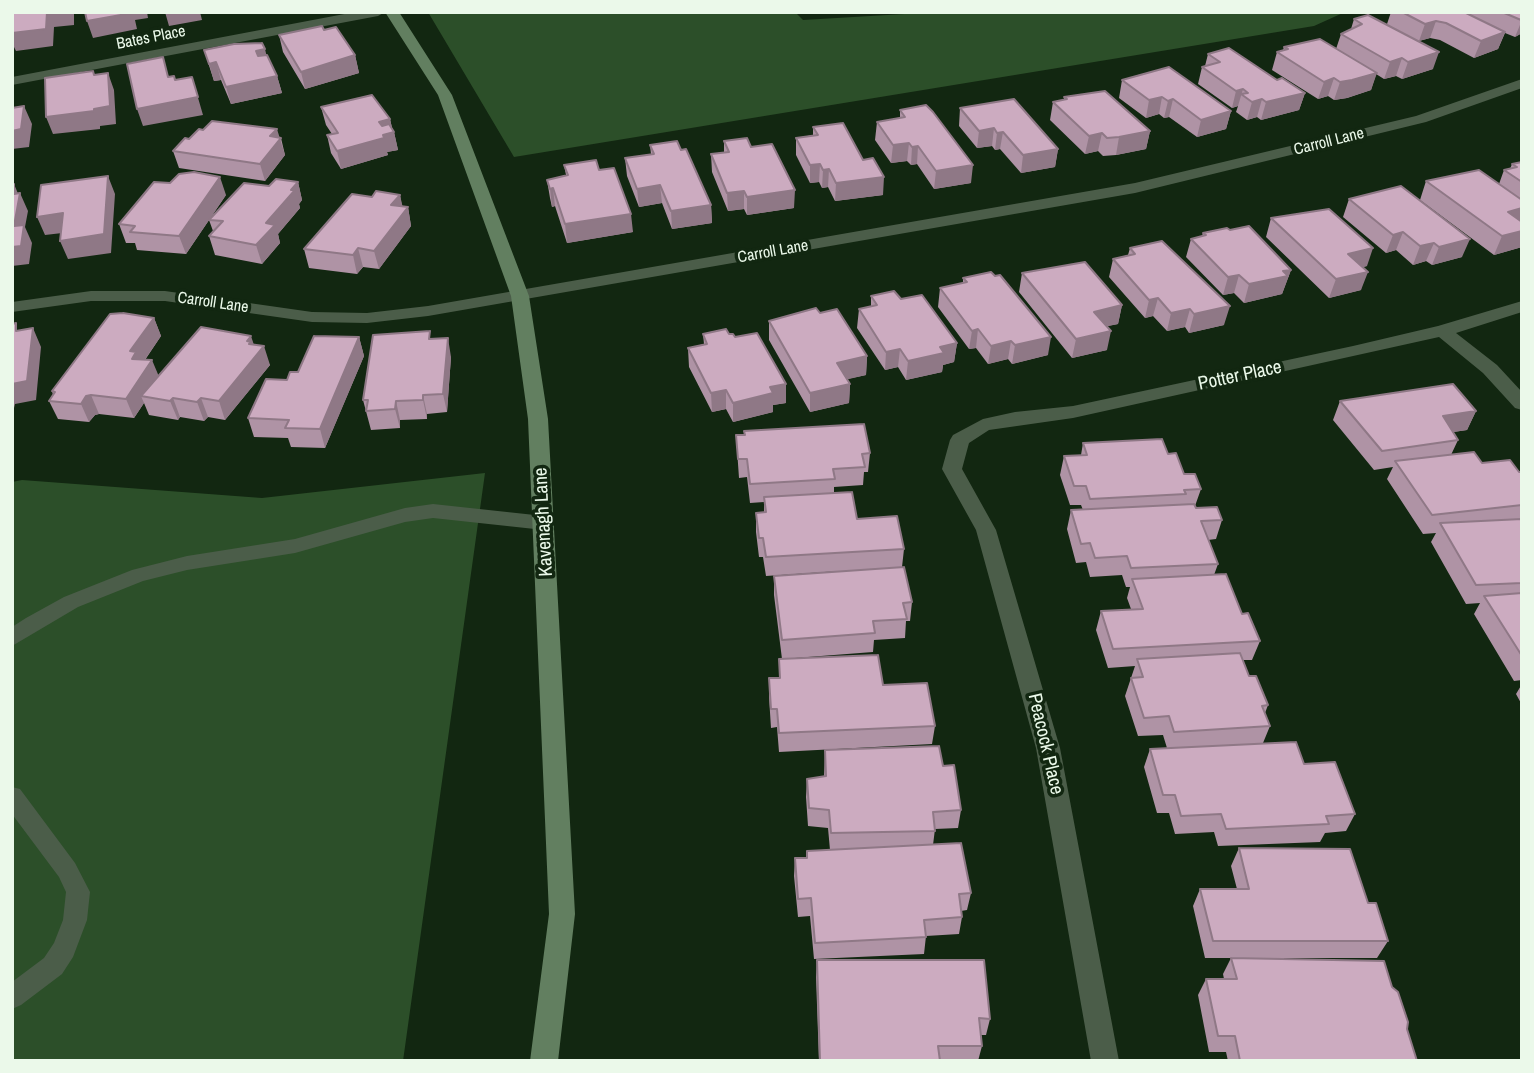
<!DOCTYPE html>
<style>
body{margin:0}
#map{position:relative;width:1534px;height:1073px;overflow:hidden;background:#122711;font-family:"Archivo Narrow",sans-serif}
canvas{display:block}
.frame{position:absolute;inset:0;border:14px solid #ebf9ea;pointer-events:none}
</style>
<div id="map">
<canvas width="1534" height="1073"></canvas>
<div class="frame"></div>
</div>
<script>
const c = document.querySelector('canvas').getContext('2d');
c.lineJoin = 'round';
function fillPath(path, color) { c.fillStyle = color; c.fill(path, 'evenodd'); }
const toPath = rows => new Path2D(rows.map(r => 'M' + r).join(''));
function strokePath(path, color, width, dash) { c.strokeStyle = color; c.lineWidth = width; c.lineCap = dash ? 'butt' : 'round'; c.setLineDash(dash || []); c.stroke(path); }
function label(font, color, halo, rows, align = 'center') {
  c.font = font + ' "Archivo Narrow",sans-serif'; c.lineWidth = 7; c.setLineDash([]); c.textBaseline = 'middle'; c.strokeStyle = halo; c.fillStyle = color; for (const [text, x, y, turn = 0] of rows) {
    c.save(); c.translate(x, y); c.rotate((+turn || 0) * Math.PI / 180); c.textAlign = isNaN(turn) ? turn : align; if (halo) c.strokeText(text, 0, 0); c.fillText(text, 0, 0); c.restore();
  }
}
const green = toPath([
 [428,12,795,12,803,20,938,12,1345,12,1314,26,514,157],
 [485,473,403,1061,12,1061,12,482,22,480,262,498]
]);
const service = toPath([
 [433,504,544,516,551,518,554,523,551,528,544,530,433,518,405,522,295,553,187,570,143,581,78,607,12,646,12,627,26,618,64,597,132,570,187,556,295,539,405,508,433,504],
 [12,787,20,789,75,863,90,892,87,920,73,957,62,974,21,1005,12,1009,12,982,44,958,54,943,63,920,66,892,59,877,12,814,12,787]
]);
const minor = toPath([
 [355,12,385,12,378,16,12,85,12,77,355,12],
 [1522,79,1522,88,1426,122,1135,193,428,316,367,323,312,322,165,301,91,301,12,312,12,302,91,291,165,291,312,312,367,313,428,306,1135,183,1416,116,1522,79],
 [1522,301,1522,312,1456,333,1497,365,1522,392,1522,410,1515,408,1483,373,1439,337,1073,418,989,430,969,443,962,469,996,530,1060,748,1119,1061,1091,1061,1036,748,976,530,942,469,950,440,953,435,983,419,1015,412,1073,406,1353,346,1438,326,1522,301]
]);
const secondary = toPath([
 [385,12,399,12,452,95,529,296,548,419,575,914,558,1061,530,1061,549,914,528,419,511,296,438,95,385,12]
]);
const wall = toPath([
 [1391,12,1522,12,1522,33,1515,37,1505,33,1498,49,1474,58,1440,40,1430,38,1419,41,1433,69,1402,79,1396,76,1384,79,1376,74,1371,90,1347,98,1334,100,1328,96,1318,99,1272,70,1277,52,1283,50,1284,47,1336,49,1341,34,1351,29,1354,19,1387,24],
 [324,30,355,55,359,73,305,89,283,52,279,35],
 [204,50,266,55,277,76,282,93,231,104,221,80,214,81],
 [1208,54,1277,80,1305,93,1299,110,1261,120,1257,117,1247,120,1236,112,1238,106,1232,108,1198,84,1202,67,1205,66],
 [1122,80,1231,111,1226,129,1197,137,1169,117,1164,118,1159,114,1146,118,1119,98],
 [1064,97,1150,131,1146,149,1116,155,1103,156,1098,151,1085,154,1050,120,1053,102,1064,100],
 [321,107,390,119,392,128,394,132,398,150,387,152,388,155,341,169,331,153,327,135,332,134,326,125],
 [960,108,1058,149,1055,167,1021,173,1000,149,995,150,992,146,977,148,959,126],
 [900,110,971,183,934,189,917,164,911,165,907,161,891,163,875,140,877,122,900,118],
 [813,127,883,195,835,201,828,187,822,188,819,182,810,183,796,155,796,138,813,135],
 [281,138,285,155,265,181,179,168,173,151,189,139],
 [724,141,751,147,794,208,747,215,744,209,728,211,712,172,711,154,724,152],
 [650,145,711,205,712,223,672,229,662,203,639,207,627,176,625,158,651,154],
 [1522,162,1522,247,1494,255,1420,200,1426,181,1499,184,1504,170,1510,169,1512,164],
 [564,165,599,170,633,232,567,243,555,206,552,207,550,198,547,180,566,175],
 [298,182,302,200,299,204,300,208,278,234,280,243,262,264,215,255,209,236,213,231,209,220,269,186],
 [226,195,186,254,137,250,135,243,126,243,119,224],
 [400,195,402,207,408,207,411,226,379,269,363,267,357,274,309,268,304,249,372,197],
 [1349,199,1462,257,1432,265,1426,261,1413,265,1396,250,1386,253,1343,217],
 [1271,218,1367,266,1363,267,1361,290,1329,298,1266,237],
 [1230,230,1291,270,1282,294,1244,303,1234,293,1223,295,1186,257,1191,239,1202,236,1203,233],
 [1130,248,1224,325,1189,333,1185,327,1167,331,1153,316,1145,318,1109,277,1113,259,1128,255],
 [1022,273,1122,305,1118,324,1107,326,1107,350,1072,358,1019,292],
 [963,278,1048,355,1012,364,1008,359,988,364,976,348,969,349,938,307,940,288,963,283],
 [871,296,901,299,957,343,954,362,943,365,942,372,906,380,898,367,885,370,857,328,859,309,871,306],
 [820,313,867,356,866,375,847,379,850,384,849,403,810,412,769,340,769,321],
 [154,318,161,336,145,360,158,376,254,344,270,365,225,420,208,417,204,421,180,417,178,420,149,415,144,403,134,418,99,414,95,415,89,422,58,419,49,401,53,395,52,391],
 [703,334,729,334,735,337,786,384,786,403,773,405,773,412,733,422,726,409,712,412,689,367,688,348,704,344],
 [359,337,364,356,325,448,291,447,288,438,254,437,248,418,287,380],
 [431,339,451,357,447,412,427,414,427,419,400,420,400,428,371,430,363,400],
 [1340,401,1476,411,1467,430,1453,432,1458,440,1451,455,1522,472,1522,680,1514,681,1474,614,1480,603,1466,604,1431,542,1436,533,1423,534,1387,479,1393,467,1374,470,1333,420],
 [744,431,870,453,868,472,864,472,863,485,834,487,834,493,857,519,904,549,902,567,912,602,910,621,906,621,905,638,874,640,873,652,782,659,774,595,774,576,839,571,766,576,763,557,759,557,756,532,756,513,764,512,764,502,750,503,747,477,739,478,736,435,744,435],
 [1083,443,1168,454,1184,474,1201,489,1195,506,1196,508,1222,520,1216,539,1208,540,1218,564,1214,575,1242,614,1260,641,1252,660,1243,660,1249,676,1268,705,1265,713,1270,726,1263,743,1304,764,1355,814,1346,831,1325,833,1320,842,1218,846,1214,832,1175,834,1169,813,1157,813,1144,767,1150,749,1167,748,1163,735,1138,736,1125,696,1135,666,1108,668,1096,630,1101,611,1131,609,1127,598,1130,587,1126,587,1122,575,1090,577,1086,562,1076,563,1067,529,1071,510,1083,510,1081,505,1070,505,1060,475,1064,456,1081,455],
 [779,659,883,685,935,726,932,744,779,752,777,727,771,728,769,697,769,678,779,678],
 [1522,684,1522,705,1516,694],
 [825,750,943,766,961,810,958,828,935,829,933,845,971,893,967,910,961,911,962,917,959,934,926,936,924,954,814,959,810,916,798,917,794,876,795,858,807,858,807,851,830,850,828,828,808,826,806,797,807,779,824,777],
 [1239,848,1368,903,1388,941,1377,958,1232,958,1392,987,1417,1061,1228,1061,1226,1052,1209,1052,1198,995,1206,979,1224,979,1223,974,1231,958,1205,958,1193,906,1200,889,1237,889,1231,866],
 [817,960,990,1019,986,1035,981,1035,982,1046,978,1061,819,1061,816,977]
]);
const shadedWall = toPath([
 [47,12,74,12,74,25,54,27,53,46,16,51,12,43,12,33],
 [131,12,147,12,148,18,135,20,137,29,93,38,87,21],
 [165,12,200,12,202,20,169,26],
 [1522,20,1522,33,1515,37],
 [1436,21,1430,38,1419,41,1425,24],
 [1505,32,1498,49,1474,58,1481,41],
 [265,49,269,66,261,68,256,51],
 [1439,52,1433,69,1402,79,1408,62],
 [355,55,359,73,305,89,301,72],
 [1402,58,1396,76,1384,79,1390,62],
 [216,62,221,80,214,81,209,64],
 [108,73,114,90,116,124,100,126,100,129,53,134,46,117,94,109],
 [1377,73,1371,90,1347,98,1334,100,1340,82],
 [277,76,282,93,231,104,226,87],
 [192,77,203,115,143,126,137,109],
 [1334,78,1328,96,1318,99,1324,82],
 [1243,89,1238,106,1232,108,1236,91],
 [1305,93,1299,110,1261,120,1266,102],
 [1162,97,1159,114,1146,118,1149,100],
 [1173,99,1169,117,1164,118,1168,101],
 [1262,99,1257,117,1247,120,1252,102],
 [24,106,32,124,29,147,12,149,12,131],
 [1231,111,1226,129,1197,137,1201,120],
 [390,119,393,132,394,132,398,150,387,152,388,155,341,169,337,151,379,122],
 [994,128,992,146,977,148,979,131],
 [277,129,285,155,265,181,260,164,270,136],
 [1150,131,1146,149,1116,155,1119,137],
 [1003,132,1000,149,995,150,997,133],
 [1102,133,1098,151,1085,154,1089,136],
 [909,143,907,161,891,163,893,145],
 [918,146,917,164,911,165,912,147],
 [1058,149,1055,167,1021,173,1023,155],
 [820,164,819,182,810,183,810,165],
 [973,165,971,183,934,189,936,171],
 [829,169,828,187,822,188,823,170],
 [108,176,115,194,111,253,68,259,60,241],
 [220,177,226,195,186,254,179,236],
 [884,177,883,195,835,201,836,183],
 [298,182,302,200,299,204,300,208,278,234,280,243,262,264,256,245,266,223],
 [14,184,19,196,20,193,28,211,25,227,32,243,29,264,12,266,12,247,14,226],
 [660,185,662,203,639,207,637,189],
 [553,188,555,206,552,207,550,189],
 [795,190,794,208,747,215,747,197],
 [744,191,744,209,728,211,727,193],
 [400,195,404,213,408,207,411,226,379,269,374,251,391,205],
 [711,205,712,223,672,229,671,211],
 [1522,208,1522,224,1508,212],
 [63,213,71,232,45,235,37,217],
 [631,214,633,232,567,243,565,224],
 [1522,231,1522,247,1494,255,1502,236],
 [1403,232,1396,250,1386,253,1393,235],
 [1470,239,1462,257,1432,265,1439,247],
 [1434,243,1426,261,1413,265,1420,246],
 [358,248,363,267,357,274,353,255],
 [1373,248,1367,266,1342,272,1348,254],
 [1291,270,1282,294,1244,303,1249,284,1283,271],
 [1368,272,1361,290,1329,298,1336,279],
 [1239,275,1234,293,1223,295,1228,277],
 [1158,298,1153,316,1145,318,1149,300],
 [1122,305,1118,324,1090,330,1094,312],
 [1230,306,1224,325,1189,333,1194,314],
 [1190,309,1185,327,1167,331,1171,313],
 [154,318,161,336,141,365,140,377,130,351],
 [33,328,41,347,36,400,15,404,14,408,12,408,12,384],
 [978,329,976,348,969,349,972,331],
 [1111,331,1107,350,1072,358,1076,339],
 [251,336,257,354,264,346,270,365,225,420,219,401,247,341],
 [359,337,364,356,325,448,320,429],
 [1051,337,1048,355,1012,364,1015,345],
 [448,338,451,357,447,412,443,394],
 [1011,341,1008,359,988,364,991,346],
 [957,343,954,362,943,365,942,372,906,380,908,361,940,347],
 [900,349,898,367,885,370,886,352],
 [867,356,866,375,836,382,837,363],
 [152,360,160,379,141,396,144,403,134,418,126,399],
 [786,384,786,403,773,405,773,412,733,422,733,403,770,387],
 [850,384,849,403,810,412,810,393],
 [726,390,726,409,712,412,711,393],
 [91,395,99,414,95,415,89,422,81,404,86,396],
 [423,395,427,414,427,419,423,400],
 [173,398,180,417,178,420,170,401],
 [201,398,208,417,204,421,197,402],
 [396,401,400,420,400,428,395,409],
 [1476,411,1467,430,1434,435,1443,416]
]);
const building = toPath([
 [12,12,47,12,46,29,12,33,12,12],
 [85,12,131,12,132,13,87,21,85,12],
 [1402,12,1464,12,1505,32,1481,41,1446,23,1436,21,1425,24,1402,12],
 [1502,12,1522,12,1522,20,1521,20,1502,12],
 [1368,15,1439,52,1408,62,1402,58,1390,62,1341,34,1362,24,1354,19,1368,15],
 [322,26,324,30,336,27,355,55,301,72,279,35,322,26],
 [1320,39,1377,73,1352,80,1340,82,1334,78,1324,82,1277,52,1288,49,1284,47,1320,39],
 [262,43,265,49,256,51,258,56,267,55,277,76,226,87,216,62,209,64,204,50,234,44,262,43],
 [1229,48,1277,80,1282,78,1305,93,1266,102,1262,99,1252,102,1241,94,1248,93,1243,89,1236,91,1202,67,1220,62,1208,54,1229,48],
 [163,57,168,77,174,76,175,80,192,77,198,97,137,109,127,64,163,57],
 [1169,67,1231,111,1201,120,1173,99,1168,101,1162,97,1149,100,1122,80,1169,67],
 [93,71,94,75,108,73,110,106,94,109,94,111,46,117,45,78,93,71],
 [1105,91,1150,131,1119,137,1107,138,1102,133,1089,136,1053,102,1067,99,1064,97,1105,91],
 [372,95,390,119,379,122,382,126,389,124,394,132,383,135,384,138,337,151,327,135,338,133,321,107,372,95],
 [1014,99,1058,149,1023,155,1003,132,997,133,994,128,979,131,960,108,1014,99],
 [926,105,933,112,973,165,936,171,918,146,912,147,909,143,893,145,877,122,905,117,900,110,926,105],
 [24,106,21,129,12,131,12,108,24,106],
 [212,121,277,129,270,136,281,138,260,164,173,151,185,138,189,139,199,129,203,130,212,121],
 [843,123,863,160,873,158,884,177,836,183,829,169,823,170,820,164,810,165,796,138,818,135,813,127,843,123],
 [747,138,751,147,772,144,795,190,747,197,744,191,727,193,711,154,729,152,724,141,747,138],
 [677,141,681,150,686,149,711,205,671,211,660,185,637,189,625,158,654,154,650,145,677,141],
 [596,160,599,170,614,168,631,214,565,224,553,188,550,189,547,180,568,175,564,165,596,160],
 [1522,162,1522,182,1504,170,1517,167,1512,164,1522,162],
 [1479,170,1522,200,1522,208,1508,212,1522,222,1522,231,1502,236,1426,181,1479,170],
 [194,172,220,177,179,236,130,232,135,226,119,224,154,182,170,183,179,174,194,172],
 [108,176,104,234,60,241,63,213,37,217,41,185,108,176],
 [276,179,298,182,291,190,295,190,266,223,275,225,256,245,209,236,223,221,209,220,244,183,269,186,276,179],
 [12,184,14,184,14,194,20,193,14,226,24,225,21,246,12,247,12,184],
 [1401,186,1470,239,1439,247,1434,243,1420,246,1403,232,1393,235,1349,199,1401,186],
 [376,191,400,195,391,205,408,207,374,251,358,248,353,255,304,249,352,194,372,197,376,191],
 [1329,209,1373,248,1348,254,1368,272,1336,279,1271,218,1329,209],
 [1249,226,1291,270,1283,271,1288,276,1249,284,1239,275,1228,277,1191,239,1206,235,1203,233,1227,228,1230,230,1249,226],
 [1162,241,1230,306,1194,314,1190,309,1171,313,1158,298,1149,300,1113,259,1135,254,1130,248,1162,241],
 [1085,262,1122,305,1094,312,1111,331,1076,339,1022,273,1085,262],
 [991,272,995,276,1000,275,1051,337,1015,345,1011,341,991,346,978,329,972,331,940,288,967,282,963,278,991,272],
 [894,291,901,299,922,295,957,343,940,347,944,353,908,361,900,349,886,352,859,309,877,305,871,296,894,291],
 [816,308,820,313,837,309,867,356,837,363,850,384,810,393,769,321,816,308],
 [123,313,154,318,130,351,136,352,132,359,152,360,126,399,91,395,86,396,81,404,49,401,55,392,52,391,110,314,123,313],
 [16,323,16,331,33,328,27,381,12,384,12,324,16,323],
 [201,327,251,336,247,341,251,342,249,344,264,346,219,401,201,398,197,402,173,398,170,401,141,396,201,327],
 [726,329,729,334,733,334,735,337,757,333,786,384,770,387,773,393,733,403,726,390,711,393,688,348,707,344,703,334,726,329],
 [430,331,429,339,448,338,443,394,423,395,423,400,396,401,395,409,366,411,368,400,363,400,373,335,430,331],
 [314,336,359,337,320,429,285,428,289,420,248,418,266,379,287,380,290,372,298,372,314,336],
 [1453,384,1476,411,1443,416,1458,440,1382,451,1340,401,1453,384],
 [864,424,870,453,862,454,865,467,833,469,835,479,750,484,747,459,738,459,736,435,745,435,744,431,864,424],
 [1162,439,1168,454,1176,453,1184,474,1195,474,1201,489,1184,490,1186,494,1090,499,1086,486,1074,486,1064,456,1087,455,1083,443,1162,439],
 [1474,452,1482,463,1510,460,1519,472,1522,472,1522,505,1432,515,1395,461,1474,452],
 [852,492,857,519,897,516,904,549,766,557,763,538,759,538,756,513,766,512,764,497,852,492],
 [1194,504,1196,508,1217,507,1222,520,1201,521,1218,564,1131,568,1127,556,1095,558,1090,543,1081,544,1071,510,1194,504],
 [1522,519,1522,583,1476,585,1440,523,1522,519],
 [904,567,912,602,903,603,907,619,873,621,875,633,782,640,774,576,904,567],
 [1226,574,1242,614,1248,613,1260,641,1113,649,1101,611,1143,609,1132,579,1226,574],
 [1522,593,1522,656,1484,596,1522,593],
 [1240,653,1249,676,1256,676,1268,705,1262,706,1270,726,1174,732,1169,716,1144,718,1131,678,1143,677,1137,659,1240,653],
 [878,655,883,685,927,683,935,726,779,733,777,709,771,709,769,678,780,678,779,659,878,655],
 [1296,742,1304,764,1335,762,1355,814,1326,816,1329,824,1226,829,1221,814,1181,816,1175,795,1163,795,1150,749,1296,742],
 [939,746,943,766,954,765,961,810,933,812,935,831,831,833,829,810,809,808,807,779,826,776,825,750,939,746],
 [961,843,971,893,959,894,962,917,924,920,926,937,815,943,811,898,798,899,795,858,807,858,807,851,961,843],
 [1239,848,1350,849,1368,903,1376,903,1388,941,1213,941,1200,889,1249,889,1239,848],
 [1231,958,1384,961,1392,987,1398,992,1408,1022,1407,1029,1417,1061,1240,1061,1235,1036,1218,1036,1206,979,1237,979,1231,958],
 [817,960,984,960,990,1019,979,1018,982,1046,938,1046,940,1061,820,1061,817,960]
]);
const farStreetnames = [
 ["Bates Place",151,38,-11],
 ["Carroll Lane",1329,142,-14],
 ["Carroll Lane",773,252,-10],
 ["Carroll Lane",213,303,8]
];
const streetNames = [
 ["Potter Place",1240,376,-12],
 ["Kavenagh Lane",544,522,-93],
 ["Peacock Place",1045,744,77]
];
fillPath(green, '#2c4f29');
fillPath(service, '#4b5d49');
fillPath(minor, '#4b5d49');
fillPath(secondary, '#627f60');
fillPath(wall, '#af93a5');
fillPath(shadedWall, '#8f7886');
fillPath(building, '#ccabc0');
strokePath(building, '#8f7886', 2);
label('16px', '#ebf9ea', '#122711', farStreetnames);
label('19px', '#ebf9ea', '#122711', streetNames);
</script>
